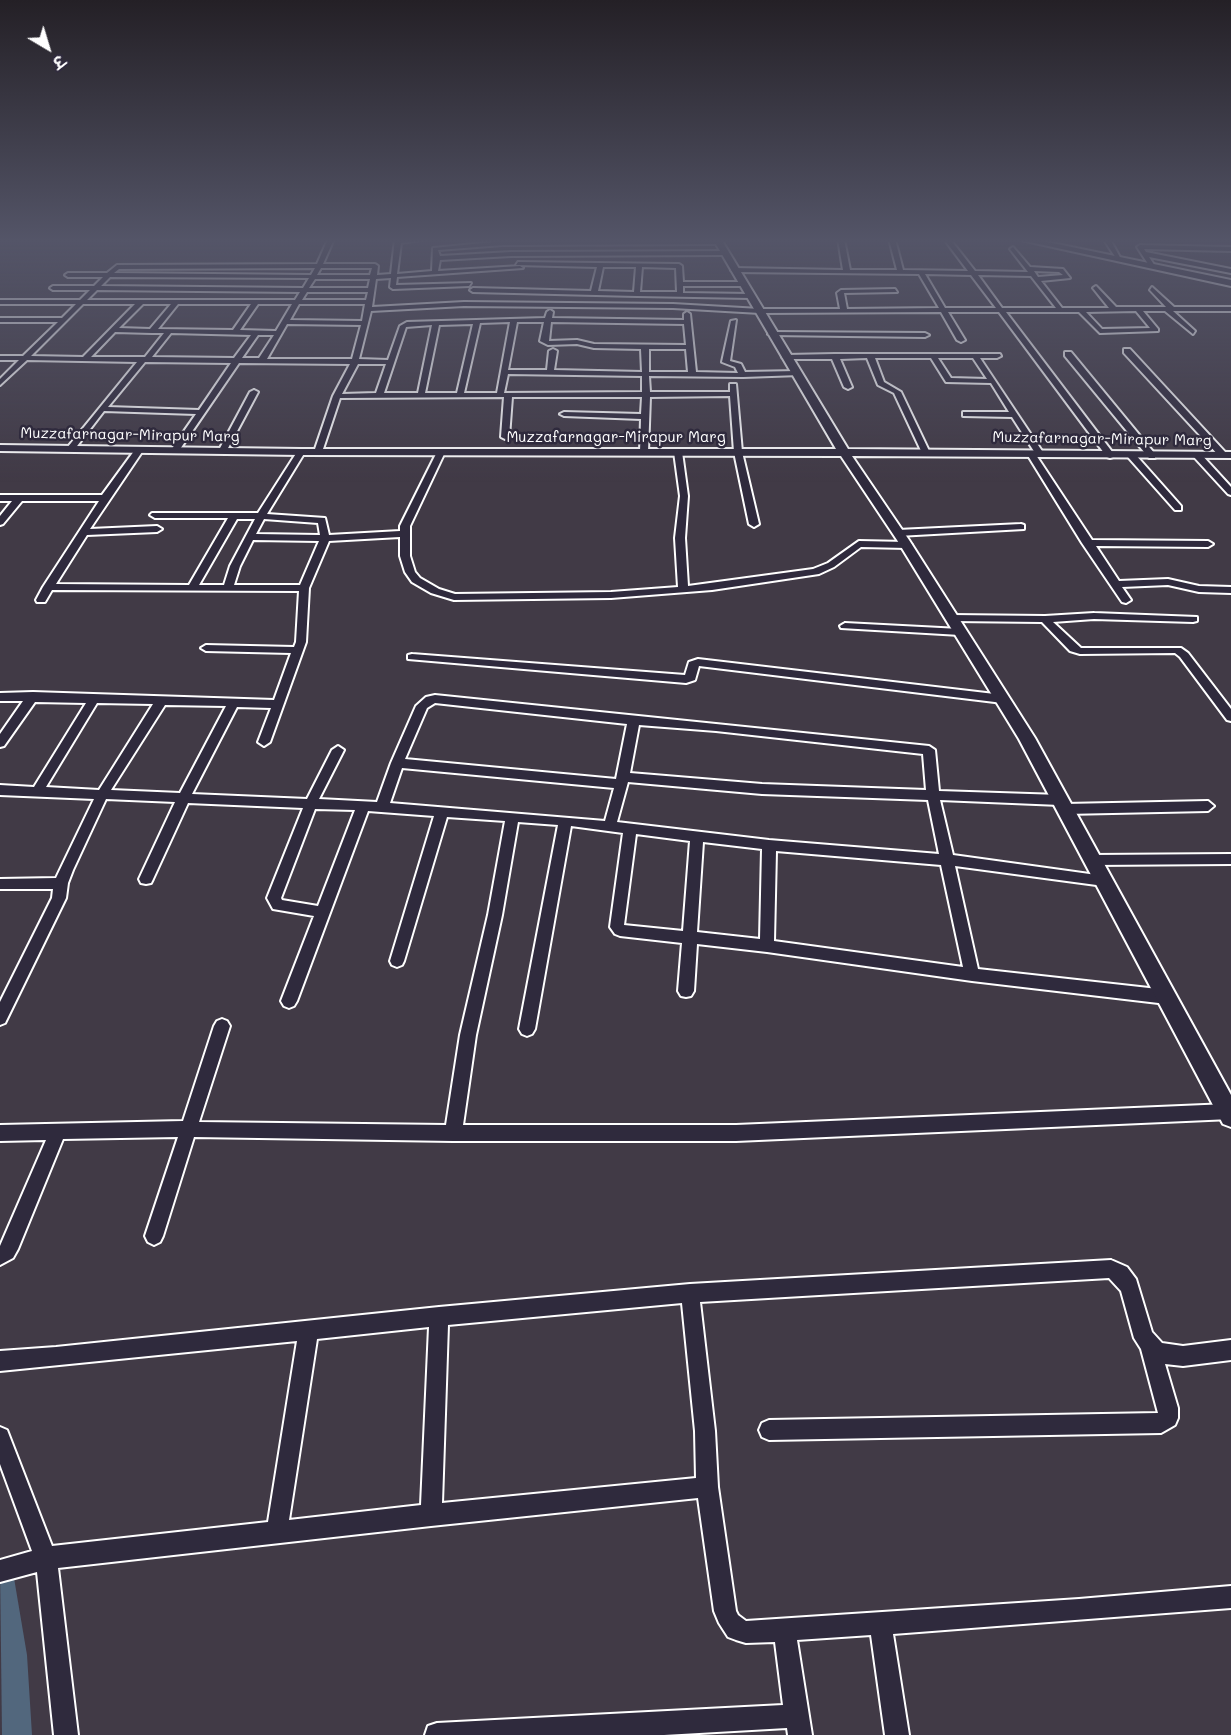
<!DOCTYPE html>
<meta charset="utf-8">
<style>
body{margin:0}
#map{position:relative;width:1231px;height:1735px;overflow:hidden;background:#413a46;font-family:Mali,"Playpen Sans Deva",sans-serif}
canvas{display:block}
.north{position:absolute;left:18px;top:18px;width:60px;height:60px;-webkit-text-stroke:4px #2f2a3d;paint-order:stroke;rotate:142deg;font-size:16px;font-weight:700;line-height:24px;text-align:center;color:#fff}
.north::after{content:'';display:block;margin:auto;width:21px;height:27px;background:#fff;clip-path:polygon(50% 0,100% 100%,50% 72%,0 100%)}
</style>
<div id="map">
<canvas width="1231" height="1735"></canvas>
<div class="north">उ</div>
</div>
<script>
const c = document.querySelector('canvas').getContext('2d');
c.lineJoin = 'round';
const toPath = rows => new Path2D(rows.map(r => 'M' + r).join(''));
function fillPath(path, color) { c.fillStyle = color; c.fill(path, 'evenodd'); }
function strokePath(path, color, width, dash) { c.strokeStyle = color; c.lineWidth = width; c.lineCap = dash ? 'butt' : 'round'; c.setLineDash(dash || []); c.stroke(path); }
function label(font, color, halo, rows, align = 'center') {
  c.font = font + ' Mali,sans-serif'; c.lineWidth = 5; c.setLineDash([]); c.textBaseline = 'middle'; c.strokeStyle = halo; c.fillStyle = color; for (const [text, x, y, turn = 0] of rows) {
    c.save(); c.translate(x, y); c.rotate((+turn || 0) * Math.PI / 180); c.textAlign = isNaN(turn) ? turn : align; if (halo) c.strokeText(text, 0, 0); c.fillText(text, 0, 0); c.restore();
  }
}
const canal = toPath([
 [0,1564,10,1568,14,1578,27,1655,32,1735,2,1735,0,1564]
]);
const minor = toPath([
 [328,239,334,239,323,264,375,264,378,266,377,275,391,274,395,239,428,239,401,243,397,274,432,271,433,248,503,241,718,240,721,242,718,244,503,245,438,250,440,256,511,252,725,251,728,253,725,255,511,256,440,260,438,271,520,266,523,268,397,277,396,285,471,283,469,286,393,289,390,287,391,278,376,279,372,307,464,302,673,304,760,309,840,309,837,293,841,290,895,289,897,292,844,293,847,309,939,308,919,274,734,272,731,270,734,268,843,270,838,239,844,239,850,270,897,270,889,239,895,239,903,270,968,271,944,239,950,239,975,271,1028,272,1010,249,1013,247,1030,267,1063,269,1070,278,1041,281,1062,308,1109,308,1093,288,1096,286,1116,307,1166,307,1150,290,1152,287,1174,307,1231,307,1231,311,1173,311,1195,331,1193,334,1165,311,1143,311,1158,329,1158,331,1100,333,1079,312,1006,312,1113,453,1113,457,1110,458,1107,457,999,312,948,312,965,340,961,342,957,340,941,312,760,313,673,308,464,306,371,311,359,359,388,360,400,326,407,322,545,318,547,312,550,310,553,312,552,318,684,320,684,314,687,312,690,314,696,372,738,373,735,367,722,362,731,321,736,320,730,361,741,364,745,372,797,371,801,373,800,375,743,377,649,376,650,392,730,392,730,384,736,384,742,452,759,524,754,527,749,524,734,452,730,396,650,397,648,452,644,455,640,452,641,419,564,416,560,414,564,412,641,414,642,397,512,397,509,437,505,439,501,437,504,397,340,398,322,452,318,455,314,452,333,396,350,364,239,363,178,452,175,453,171,450,196,414,104,411,74,450,67,448,137,362,27,360,0,385,0,379,19,360,0,360,0,356,23,356,58,322,0,322,0,318,62,318,76,304,0,304,0,300,80,300,90,290,53,290,50,288,53,286,94,286,103,277,68,277,65,275,68,273,107,273,117,265,317,264,328,239],
 [315,268,311,275,114,273,119,269,315,268],
 [321,268,372,268,370,275,317,275,321,268],
 [1034,271,1059,272,1063,275,1038,277,1034,271],
 [925,274,971,275,996,308,945,308,925,274],
 [978,275,1031,276,1056,308,1002,308,978,275],
 [110,277,309,278,303,288,101,286,110,277],
 [315,279,370,279,368,288,309,288,315,279],
 [97,290,300,292,295,300,87,300,97,290],
 [307,292,368,292,366,300,302,300,307,292],
 [83,304,135,304,83,357,31,356,83,304],
 [143,304,171,304,150,329,119,328,143,304],
 [178,304,251,304,233,330,158,329,178,304],
 [258,304,292,304,276,331,240,330,258,304],
 [299,304,365,304,362,321,290,320,299,304],
 [1136,311,1150,328,1102,329,1086,312,1136,311],
 [510,322,497,393,464,393,480,323,510,322],
 [517,322,544,322,540,341,548,345,577,344,594,348,641,349,642,372,554,370,557,351,553,349,549,351,547,370,508,370,517,322],
 [551,322,684,324,686,345,594,344,577,340,549,341,551,322],
 [287,324,361,325,352,359,267,359,287,324],
 [473,324,457,393,425,393,439,325,473,324],
 [432,325,418,393,384,393,406,327,432,325],
 [115,332,152,333,164,333,145,357,91,357,115,332],
 [171,333,251,335,234,358,152,357,171,333],
 [258,335,274,335,259,358,242,358,258,335],
 [649,349,686,349,688,372,649,372,649,349],
 [145,362,231,363,199,410,108,407,145,362],
 [358,364,386,364,376,393,342,394,358,364],
 [508,374,642,376,642,392,504,393,508,374],
 [1104,240,1110,239,1122,261,1118,261,1104,240],
 [1140,245,1231,247,1231,251,1144,249,1146,252,1231,269,1231,273,1149,257,1155,266,1150,267,1137,247,1140,245],
 [518,262,679,264,682,266,683,282,743,282,746,284,743,286,683,286,683,293,751,294,754,296,751,298,637,296,473,292,470,290,473,288,591,291,597,267,516,265,518,262],
 [603,267,636,267,634,292,598,291,603,267],
 [642,267,676,268,677,292,640,292,642,267],
 [772,332,925,333,929,335,925,337,770,335,768,334,772,332],
 [1124,349,1130,349,1226,453,1226,457,1220,457,1124,353,1124,349],
 [1065,352,1071,352,1155,454,1155,458,1149,458,1065,356,1065,352],
 [835,354,1000,354,1001,356,997,358,980,358,1044,454,1037,456,1012,417,963,416,963,412,1009,412,991,383,946,382,931,358,875,358,884,382,901,392,930,453,923,455,894,393,878,385,867,358,840,359,852,387,848,389,844,387,832,359,786,359,782,357,786,355,835,354],
 [938,358,973,358,987,379,951,378,938,358],
 [254,390,258,392,227,450,220,452,219,450,250,392,254,390],
 [137,447,144,449,90,529,157,526,162,529,157,532,87,535,56,584,189,585,228,518,155,518,150,515,152,513,258,513,297,452,301,449,305,452,267,514,325,518,329,535,400,531,400,526,437,452,444,450,445,452,410,526,410,556,415,572,420,578,439,589,455,594,611,592,678,587,675,538,680,496,674,452,678,449,682,452,688,496,685,538,688,586,813,569,828,563,859,541,907,542,912,545,907,548,861,547,834,567,819,574,712,590,611,598,454,600,431,593,412,582,405,572,400,556,400,537,329,541,309,588,306,642,270,742,264,746,258,742,271,708,237,707,192,794,307,799,332,750,338,746,344,750,319,799,377,802,391,763,416,706,426,697,435,695,929,746,935,750,939,791,1060,795,1066,800,1060,805,940,800,953,855,1104,876,1109,877,1111,881,1109,885,1104,886,955,866,978,969,1167,990,1172,992,1175,997,1172,1002,1167,1004,972,981,767,952,697,944,694,991,691,996,686,997,681,996,678,991,682,943,620,936,615,934,610,927,623,833,571,826,535,1029,532,1034,527,1036,522,1034,519,1029,558,825,518,822,502,915,476,1035,463,1125,736,1125,1228,1104,1231,1105,1231,1119,736,1141,453,1141,194,1137,163,1236,160,1242,154,1245,148,1242,145,1236,178,1137,63,1139,18,1249,13,1258,0,1265,0,1246,46,1140,0,1141,0,1125,183,1121,214,1026,217,1021,222,1019,227,1021,230,1026,199,1122,446,1125,460,1035,488,915,505,821,447,817,404,961,402,965,397,967,392,965,390,961,434,816,368,811,297,1001,294,1006,289,1008,284,1006,281,1001,314,916,273,909,267,898,303,808,188,803,153,879,151,883,146,884,141,883,139,879,175,802,106,799,73,870,68,883,66,898,5,1023,0,1025,0,1002,52,898,53,889,0,889,0,879,56,878,94,799,0,795,0,785,34,787,86,703,35,702,4,746,0,747,0,734,23,701,0,701,0,693,33,692,274,700,291,653,206,651,201,648,206,645,294,647,296,642,299,591,52,590,45,602,37,602,36,600,43,587,99,501,22,501,3,524,0,525,0,516,12,501,0,501,0,495,102,495,137,447],
 [237,519,255,519,230,566,224,585,199,585,237,519],
 [264,519,318,523,320,535,256,534,264,519],
 [253,540,319,541,300,585,234,585,240,566,253,540],
 [97,703,153,704,99,790,46,787,97,703],
 [435,703,627,724,616,779,405,759,427,708,435,703],
 [165,705,226,706,180,793,111,790,165,705],
 [639,725,716,731,923,754,926,790,762,784,630,773,639,725],
 [402,768,614,788,605,821,390,803,402,768],
 [628,782,762,794,928,800,939,854,769,840,617,822,628,782],
 [315,809,355,810,318,906,282,900,281,898,315,809],
 [636,834,690,841,683,931,624,925,636,834],
 [703,842,762,849,760,939,697,932,703,842],
 [776,851,941,865,963,967,774,941,776,851],
 [1028,452,1034,452,1092,540,1208,541,1213,544,1208,547,1096,546,1119,581,1168,579,1199,586,1231,587,1231,593,1199,592,1168,585,1122,587,1131,600,1126,603,1122,602,1082,543,1027,454,1028,452],
 [1128,453,1134,453,1181,506,1181,510,1175,510,1128,457,1128,453],
 [1194,453,1200,453,1231,487,1231,495,1228,494,1194,457,1194,453],
 [1021,524,1024,525,1024,529,898,536,893,533,898,530,1021,524],
 [1094,613,1197,617,1197,621,1193,622,1094,619,1053,622,1081,648,1181,648,1188,653,1231,709,1231,721,1227,720,1180,657,1175,653,1080,654,1070,651,1042,622,952,621,947,618,952,615,1045,616,1094,613],
 [845,623,960,629,965,632,960,635,841,628,840,626,845,623],
 [412,654,685,675,689,662,698,659,1003,695,1009,699,1003,703,699,666,695,680,686,683,408,659,408,655,412,654],
 [1208,801,1214,806,1208,811,1065,814,1059,809,1065,804,1208,801],
 [1231,854,1231,864,1092,865,1087,864,1085,860,1087,856,1092,855,1231,854],
 [1111,1260,1127,1267,1136,1279,1152,1332,1162,1343,1183,1346,1231,1340,1231,1360,1183,1366,1165,1364,1178,1408,1178,1418,1175,1425,1161,1433,769,1440,762,1437,759,1430,762,1423,769,1420,1158,1413,1141,1349,1134,1338,1121,1291,1109,1278,700,1302,715,1431,718,1487,736,1611,738,1615,746,1621,1079,1599,1231,1586,1231,1608,893,1634,909,1735,885,1735,871,1635,797,1640,812,1735,788,1735,787,1728,664,1735,425,1735,428,1726,437,1723,783,1705,775,1642,746,1643,736,1640,728,1637,719,1623,714,1611,698,1498,431,1526,58,1568,78,1735,54,1735,37,1572,0,1582,0,1560,32,1551,0,1464,0,1427,7,1430,52,1546,268,1522,297,1341,0,1371,0,1351,56,1347,439,1307,690,1284,1111,1260],
 [682,1303,695,1431,696,1478,442,1503,448,1325,682,1303],
 [429,1327,421,1505,289,1520,317,1339,429,1327]
]);
const secondary = toPath([
 [713,239,721,239,848,449,1231,452,1231,458,852,456,909,540,1035,738,1231,1095,1231,1127,1223,1124,1019,739,897,540,841,456,301,455,0,451,0,445,301,449,836,449,713,239],
 [1016,239,1033,239,1231,280,1231,286,1016,239]
]);
const farStreetnames = [
 ["Muzzafarnagar-Mirapur Marg",130,435,1],
 ["Muzzafarnagar-Mirapur Marg",616,437],
 ["Muzzafarnagar-Mirapur Marg",1102,439,1]
];
fillPath(canal, '#52677d');
strokePath(minor, '#fff', 4);
strokePath(secondary, '#fff', 4);
fillPath(minor, '#2f2a3d');
fillPath(secondary, '#2f2a3d');
const sky = c.createLinearGradient(0, 0, 0, 482);
sky.addColorStop(0, '#242026');
sky.addColorStop(0.5, '#545568');
sky.addColorStop(1, '#54556800');
c.fillStyle = sky;
c.fillRect(0, 0, 1231, 482);
label('15px', '#fff', '#2f2a3d', farStreetnames);
</script>
